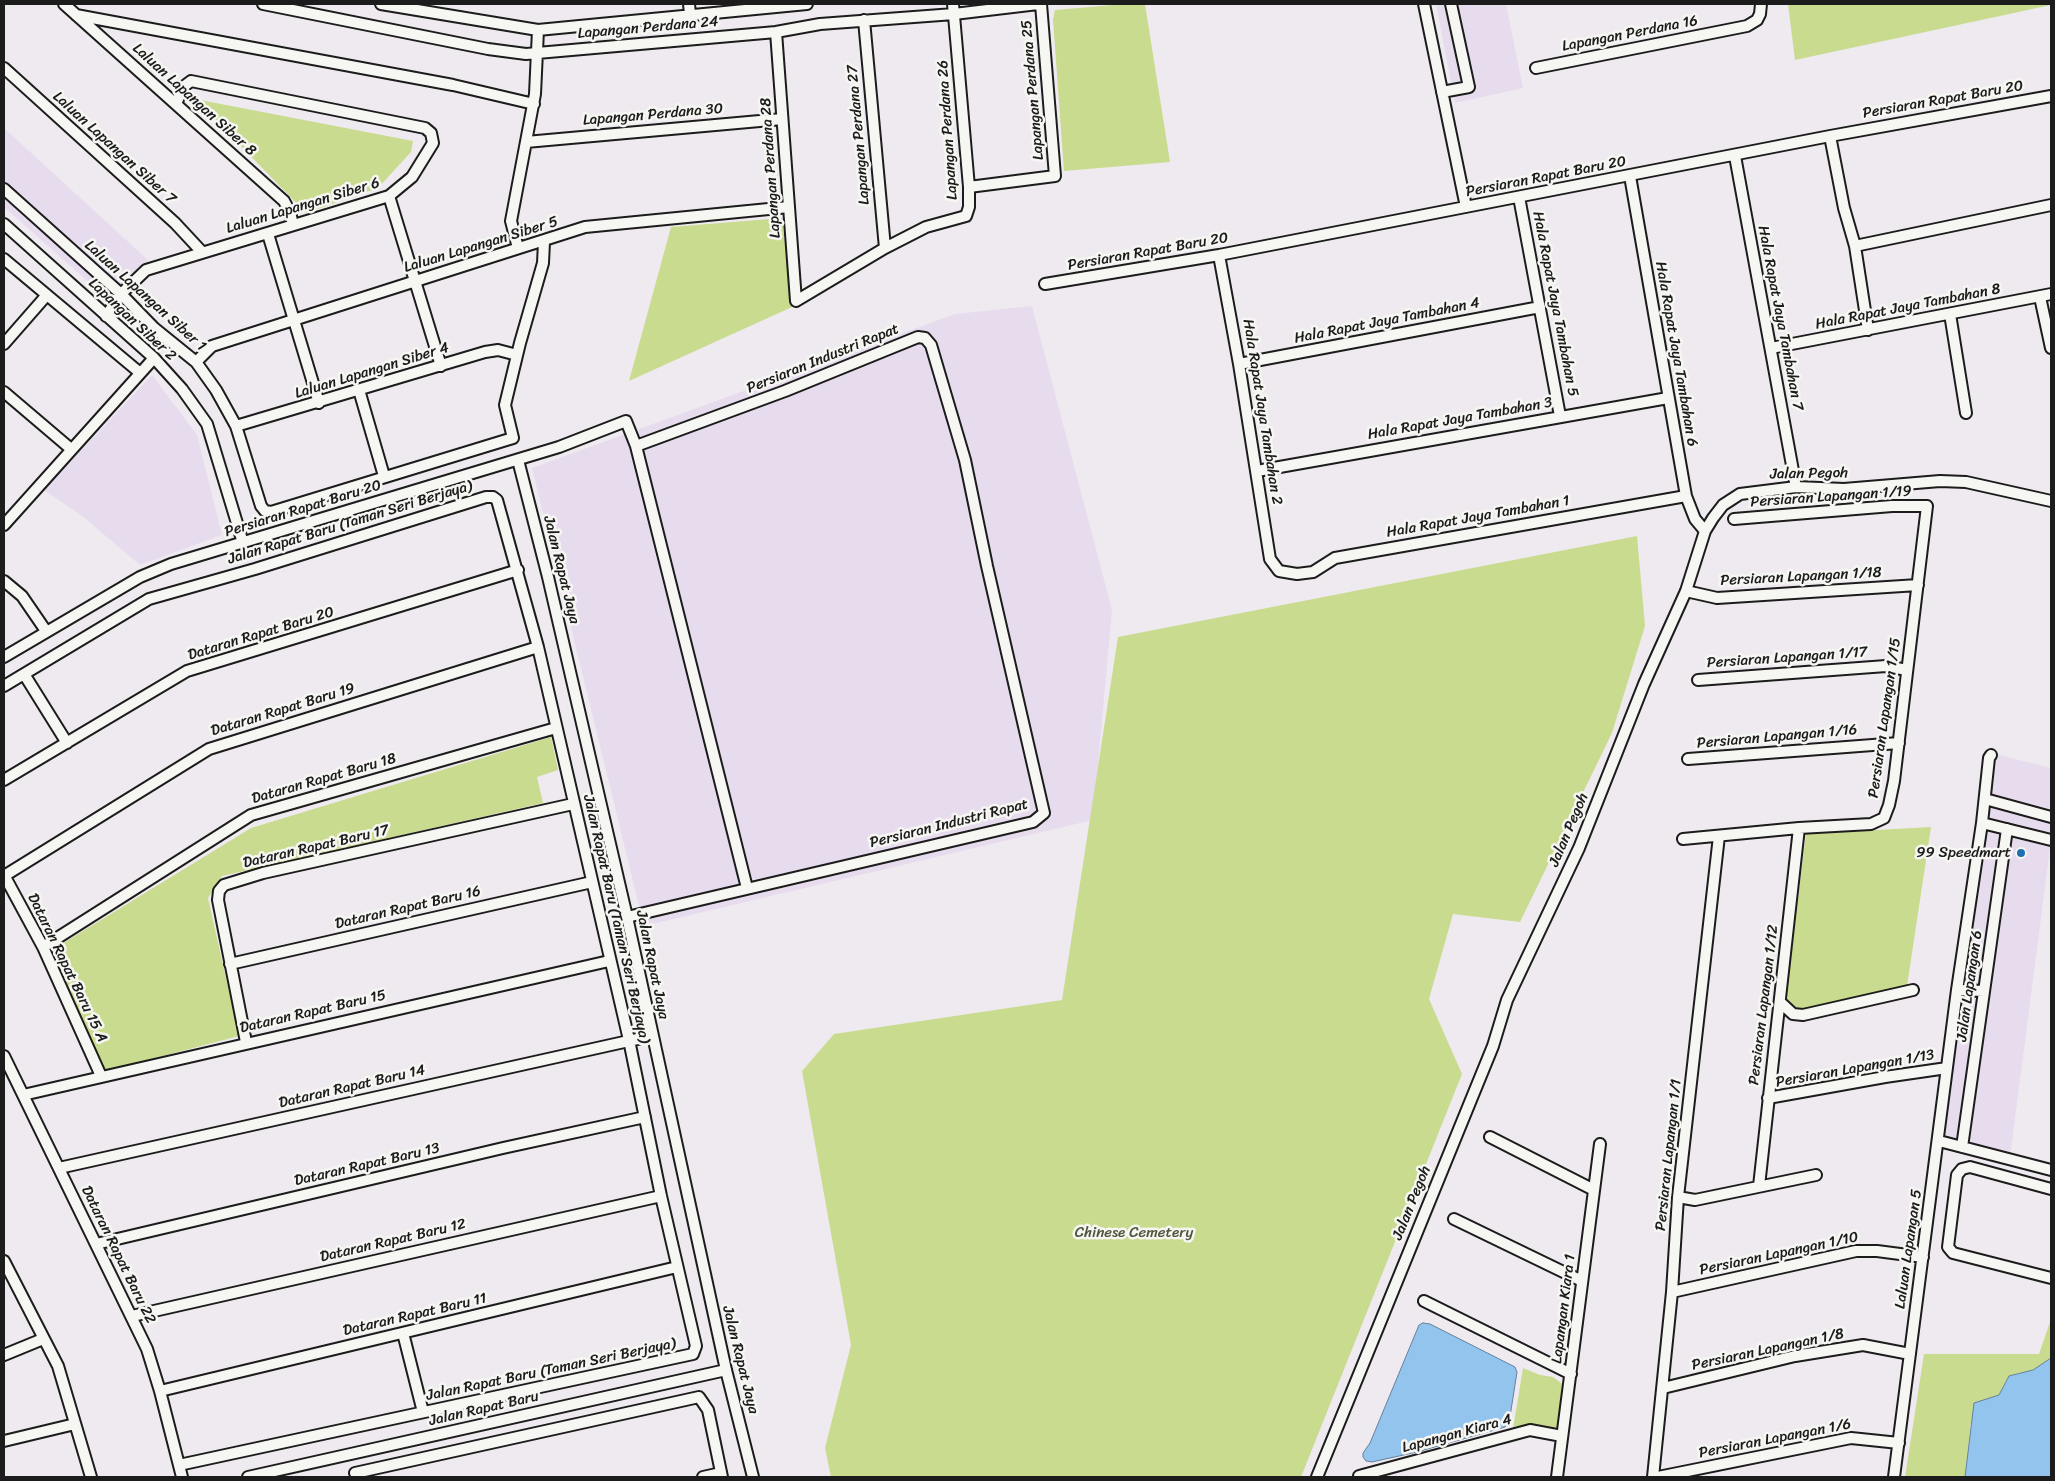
<!DOCTYPE html>
<style>
body{margin:0}
#map{position:relative;width:2055px;height:1481px;overflow:hidden;background:#efeaf0;font-family:Sriracha,sans-serif}
canvas{display:block}
.frame{position:absolute;inset:0;border:5px solid #1c1c1c;pointer-events:none}
</style>
<div id="map">
<canvas width="2055" height="1481"></canvas>
<div class="frame"></div>
</div>
<script>
const c = document.querySelector('canvas').getContext('2d');
c.lineJoin = 'round';
function fillPath(path, color) { c.fillStyle = color; c.fill(path, 'evenodd'); }
const toPath = rows => new Path2D(rows.map(r => 'M' + r).join(''));
function strokePath(path, color, width, dash) { c.strokeStyle = color; c.lineWidth = width; c.lineCap = dash ? 'butt' : 'round'; c.setLineDash(dash || []); c.stroke(path); }
function label(font, color, halo, rows, align = 'center') {
  c.font = font + ' Sriracha,sans-serif'; c.lineWidth = 5; c.setLineDash([]); c.textBaseline = 'middle'; c.strokeStyle = halo; c.fillStyle = color; for (const [text, x, y, turn = 0] of rows) {
    c.save(); c.translate(x, y); c.rotate((+turn || 0) * Math.PI / 180); c.textAlign = isNaN(turn) ? turn : align; if (halo) c.strokeText(text, 0, 0); c.fillText(text, 0, 0); c.restore();
  }
}
const built = toPath([
 [1436,4,1506,4,1523,88,1455,103],
 [4,128,148,260,111,302,4,207],
 [1032,306,1112,610,1093,820,644,926,532,468,955,314],
 [152,375,197,435,222,535,140,565,82,516,44,490],
 [1983,751,2051,768,2051,841,2010,1157,1940,1141]
]);
const green = toPath([
 [1125,4,1145,4,1170,162,1064,171,1053,20,1055,10],
 [1788,4,2051,4,2051,5,1795,60],
 [195,99,413,141,411,152,378,188,306,213],
 [782,218,792,307,629,381,671,227],
 [1637,536,1645,626,1612,733,1520,922,1453,914,1429,999,1462,1074,1301,1477,831,1477,825,1448,851,1345,802,1071,834,1034,1062,1000,1118,637],
 [551,737,558,770,537,777,543,803,222,876,208,898,239,1036,105,1071,52,950,251,828],
 [1931,827,1907,986,1806,1010,1791,1006,1786,997,1806,834],
 [2051,1319,2051,1358,2033,1370,2009,1376,1999,1395,1971,1421,1965,1477,1905,1477,1924,1354,2039,1354],
 [1523,1368,1540,1375,1553,1377,1561,1383,1563,1391,1559,1430,1531,1425,1513,1429]
]);
const water = toPath([
 [1423,1323,1430,1324,1515,1367,1517,1372,1509,1423,1505,1427,1417,1452,1372,1462,1366,1461,1363,1457,1363,1453,1370,1443,1419,1325,1423,1323],
 [2051,1358,2051,1477,1965,1477,1974,1403,1999,1395,2009,1376,2033,1370,2051,1358]
]);
const minor = toPath([
 [64,4,284,201,290,212,293,225],
 [263,4,488,49,526,54,776,32,820,24,954,14,1038,4],
 [381,4,538,30,807,4],
 [689,4,690,14],
 [1424,4,1466,207],
 [76,15,453,85,534,104],
 [864,20,885,248],
 [776,32,796,301,885,248,926,227,966,216,969,207,969,187,953,4],
 [4,68,175,223,202,252],
 [1536,68,1747,26,1757,20,1760,14,1761,4],
 [1442,92,1469,87,1451,4],
 [1830,136,1844,208,1855,246,1868,330],
 [526,142,782,119],
 [1735,156,1796,487],
 [1630,176,1686,496,1695,519,1705,531],
 [969,187,1055,176,1041,4],
 [4,189,121,294,154,328,196,362,216,390,236,426,261,506,265,511,271,512,513,438,505,405,520,343,543,263,544,242],
 [389,196,441,366],
 [1519,197,1560,416],
 [4,224,154,358,182,389,207,424,243,543],
 [268,234,319,403],
 [1855,246,2051,205],
 [518,248,511,221,535,94,538,30],
 [1219,255,1239,364,1270,559,1279,571,1297,574,1313,572,1335,558,1686,496],
 [4,259,139,372],
 [1045,284,1219,255,1830,136,2051,96],
 [2040,297,2051,348],
 [1950,314,1966,413],
 [106,316,121,294,146,270,389,196,412,177,433,143,431,133,425,128,191,81,183,87,176,104],
 [4,344,46,296],
 [1771,348,2051,294],
 [196,362,212,346,585,227,789,207],
 [1239,364,1540,307],
 [359,390,384,476],
 [4,392,71,449],
 [236,426,485,352,498,350,517,355],
 [518,460,548,577,627,917,726,1370,753,1477],
 [1257,471,1668,398],
 [4,525,154,358],
 [4,581,22,596,46,631],
 [1686,591,1717,598,1918,585],
 [4,657,140,577,171,564,559,447,626,421,636,446],
 [24,674,67,743],
 [1698,680,1886,666,1907,670],
 [4,686,149,599,255,569,486,497,493,497,497,500,538,647,629,1040,661,1196,696,1346,693,1354,179,1465],
 [1688,759,1899,743],
 [4,780,187,671,518,570],
 [1985,799,2051,817],
 [1982,823,2051,840],
 [1683,839,1799,828,1871,824,1884,818,1889,805,1894,781,1927,506,1892,506,1734,519],
 [4,875,43,947,101,1076],
 [4,876,209,749,538,647],
 [627,917,1033,822,1044,813,987,566,965,460,931,345,925,338,918,337,785,391,636,446,747,888],
 [43,947,251,815,556,728],
 [230,964,592,882],
 [1957,990,1984,991],
 [1780,1002,1793,1014,1803,1015,1913,990],
 [246,1042,218,900,219,891,224,885,263,873,573,804],
 [4,1056,147,1349,160,1391,182,1477],
 [23,1095,609,961],
 [1768,1098,1885,1077,1947,1068],
 [1490,1137,1594,1190],
 [1939,1141,2051,1170],
 [1962,1147,2007,829],
 [59,1168,651,1036],
 [1759,1186,1799,828],
 [2051,1189,1970,1167,1962,1169,1957,1175,1948,1247,1953,1253,2051,1278],
 [1678,1197,1695,1200,1816,1175],
 [1454,1219,1582,1281],
 [96,1244,503,1148,645,1117],
 [4,1261,58,1366,91,1477],
 [1672,1292,1856,1251,1877,1251,1923,1257],
 [1424,1301,1571,1374],
 [132,1316,661,1196],
 [403,1333,423,1412],
 [4,1355,43,1339],
 [1663,1388,1795,1356,1863,1345,1910,1354],
 [160,1391,677,1267],
 [4,1441,75,1424],
 [355,1473,699,1397,708,1410,722,1477],
 [1359,1476,1530,1430,1562,1436],
 [248,1477,726,1370],
 [703,1477,721,1473],
 [1317,1477,1493,1046,1507,1000,1579,848,1644,684,1686,591,1705,531,1713,518,1723,505,1740,494,1796,487,1844,489,1940,481,1966,482,2051,501],
 [1557,1477,1600,1144],
 [1653,1477,1672,1292,1678,1197,1719,836],
 [1658,1477,1851,1438,1899,1443],
 [1894,1477,1957,990,1982,823,1989,758,1991,755]
]);
const markers = [
 [2021,853,5,"#1f6fb2"]
];
const streetNames = [
 ["Lapangan Perdana 24",648,28,-5],
 ["Lapangan Perdana 16",1630,34,-11],
 ["Lapangan Perdana 25",1033,90,-95],
 ["Laluan Lapangan Siber 8",194,100,42],
 ["Persiaran Rapat Baru 20",1943,100,-10],
 ["Lapangan Perdana 30",653,115,-5],
 ["Lapangan Perdana 26",948,130,-94],
 ["Lapangan Perdana 27",859,135,-95],
 ["Laluan Lapangan Siber 7",114,148,42],
 ["Lapangan Perdana 28",771,168,-94],
 ["Persiaran Rapat Baru 20",1546,177,-11],
 ["Laluan Lapangan Siber 6",303,206,-17],
 ["Laluan Lapangan Siber 5",481,245,-17],
 ["Persiaran Rapat Baru 20",1148,252,-10],
 ["Laluan Lapangan Siber 1",145,296,42],
 ["Hala Rapat Jaya Tambahan 5",1555,304,79],
 ["Hala Rapat Jaya Tambahan 8",1908,307,-11],
 ["Hala Rapat Jaya Tambahan 7",1780,318,79],
 ["Lapangan Siber 2",132,320,43],
 ["Hala Rapat Jaya Tambahan 4",1387,321,-11],
 ["Hala Rapat Jaya Tambahan 6",1676,354,80],
 ["Persiaran Industri Rapat",823,359,-22],
 ["Laluan Lapangan Siber 4",372,371,-17],
 ["Hala Rapat Jaya Tambahan 2",1262,412,81],
 ["Hala Rapat Jaya Tambahan 3",1460,419,-10],
 ["Jalan Pegoh",1809,474,-1],
 ["Persiaran Lapangan 1/19",1831,497,-4],
 ["Persiaran Rapat Baru 20",303,509,-17],
 ["Hala Rapat Jaya Tambahan 1",1478,517,-10],
 ["Jalan Rapat Baru (Taman Seri Berjaya)",350,523,-17],
 ["Jalan Rapat Jaya",561,570,76],
 ["Persiaran Lapangan 1/18",1801,577,-3],
 ["Dataran Rapat Baru 20",261,634,-17],
 ["Persiaran Lapangan 1/17",1787,658,-4],
 ["Dataran Rapat Baru 19",283,710,-17],
 ["Persiaran Lapangan 1/15",1885,718,-82],
 ["Persiaran Lapangan 1/16",1777,737,-5],
 ["Dataran Rapat Baru 18",324,779,-16],
 ["Persiaran Industri Rapat",949,824,-14],
 ["Jalan Pegoh",1569,830,-67],
 ["Dataran Rapat Baru 17",316,847,-13],
 ["Dataran Rapat Baru 16",408,908,-13],
 ["Jalan Rapat Baru (Taman Seri Berjaya)",616,919,77],
 ["Jalan Rapat Jaya",652,965,78],
 ["Dataran Rapat Baru 15 A",67,968,64],
 ["Jalan Lapangan 6",1970,986,-82],
 ["Persiaran Lapangan 1/12",1764,1005,-83],
 ["Dataran Rapat Baru 15",313,1012,-13],
 ["Persiaran Lapangan 1/13",1855,1069,-10],
 ["Dataran Rapat Baru 14",352,1087,-13],
 ["Persiaran Lapangan 1/1",1669,1155,-84],
 ["Dataran Rapat Baru 13",367,1165,-13],
 ["Jalan Pegoh",1412,1203,-68],
 ["Dataran Rapat Baru 12",393,1241,-13],
 ["Laluan Lapangan 5",1909,1249,-82],
 ["Persiaran Lapangan 1/10",1779,1254,-12],
 ["Dataran Rapat Baru 22",118,1255,64],
 ["Lapangan Kiara 1",1564,1309,-83],
 ["Dataran Rapat Baru 11",415,1315,-13],
 ["Persiaran Lapangan 1/8",1768,1350,-12],
 ["Jalan Rapat Jaya",740,1360,76],
 ["Jalan Rapat Baru (Taman Seri Berjaya)",551,1370,-12],
 ["Jalan Rapat Baru",484,1409,-13],
 ["Lapangan Kiara 4",1457,1434,-15],
 ["Persiaran Lapangan 1/6",1775,1439,-11]
];
const poiNames = [
 ["99 Speedmart",2011,853]
];
const parkNames = [
 ["Chinese Cemetery",1134,1233]
];
fillPath(built, '#e7dcee');
fillPath(green, '#c9db8f');
fillPath(water, '#92c4ee');
strokePath(water, '#63819a', 1);
strokePath(minor, '#1c1c1c', 14);
strokePath(minor, '#f6f6f2', 10);
for (const [x, y, r, color] of markers) { const dot = new Path2D(); dot.arc(x, y, r, 0, 2 * Math.PI); c.fillStyle = color; c.fill(dot); strokePath(dot, '#f6f6f2', 2); }
label('15px', '#1c1c1c', '#f6f6f2', streetNames);
label('15px', '#1c1c1c', '#f6f6f2', poiNames, 'right');
label('15px', '#50553e', '#f6f6f2', parkNames);
</script>
